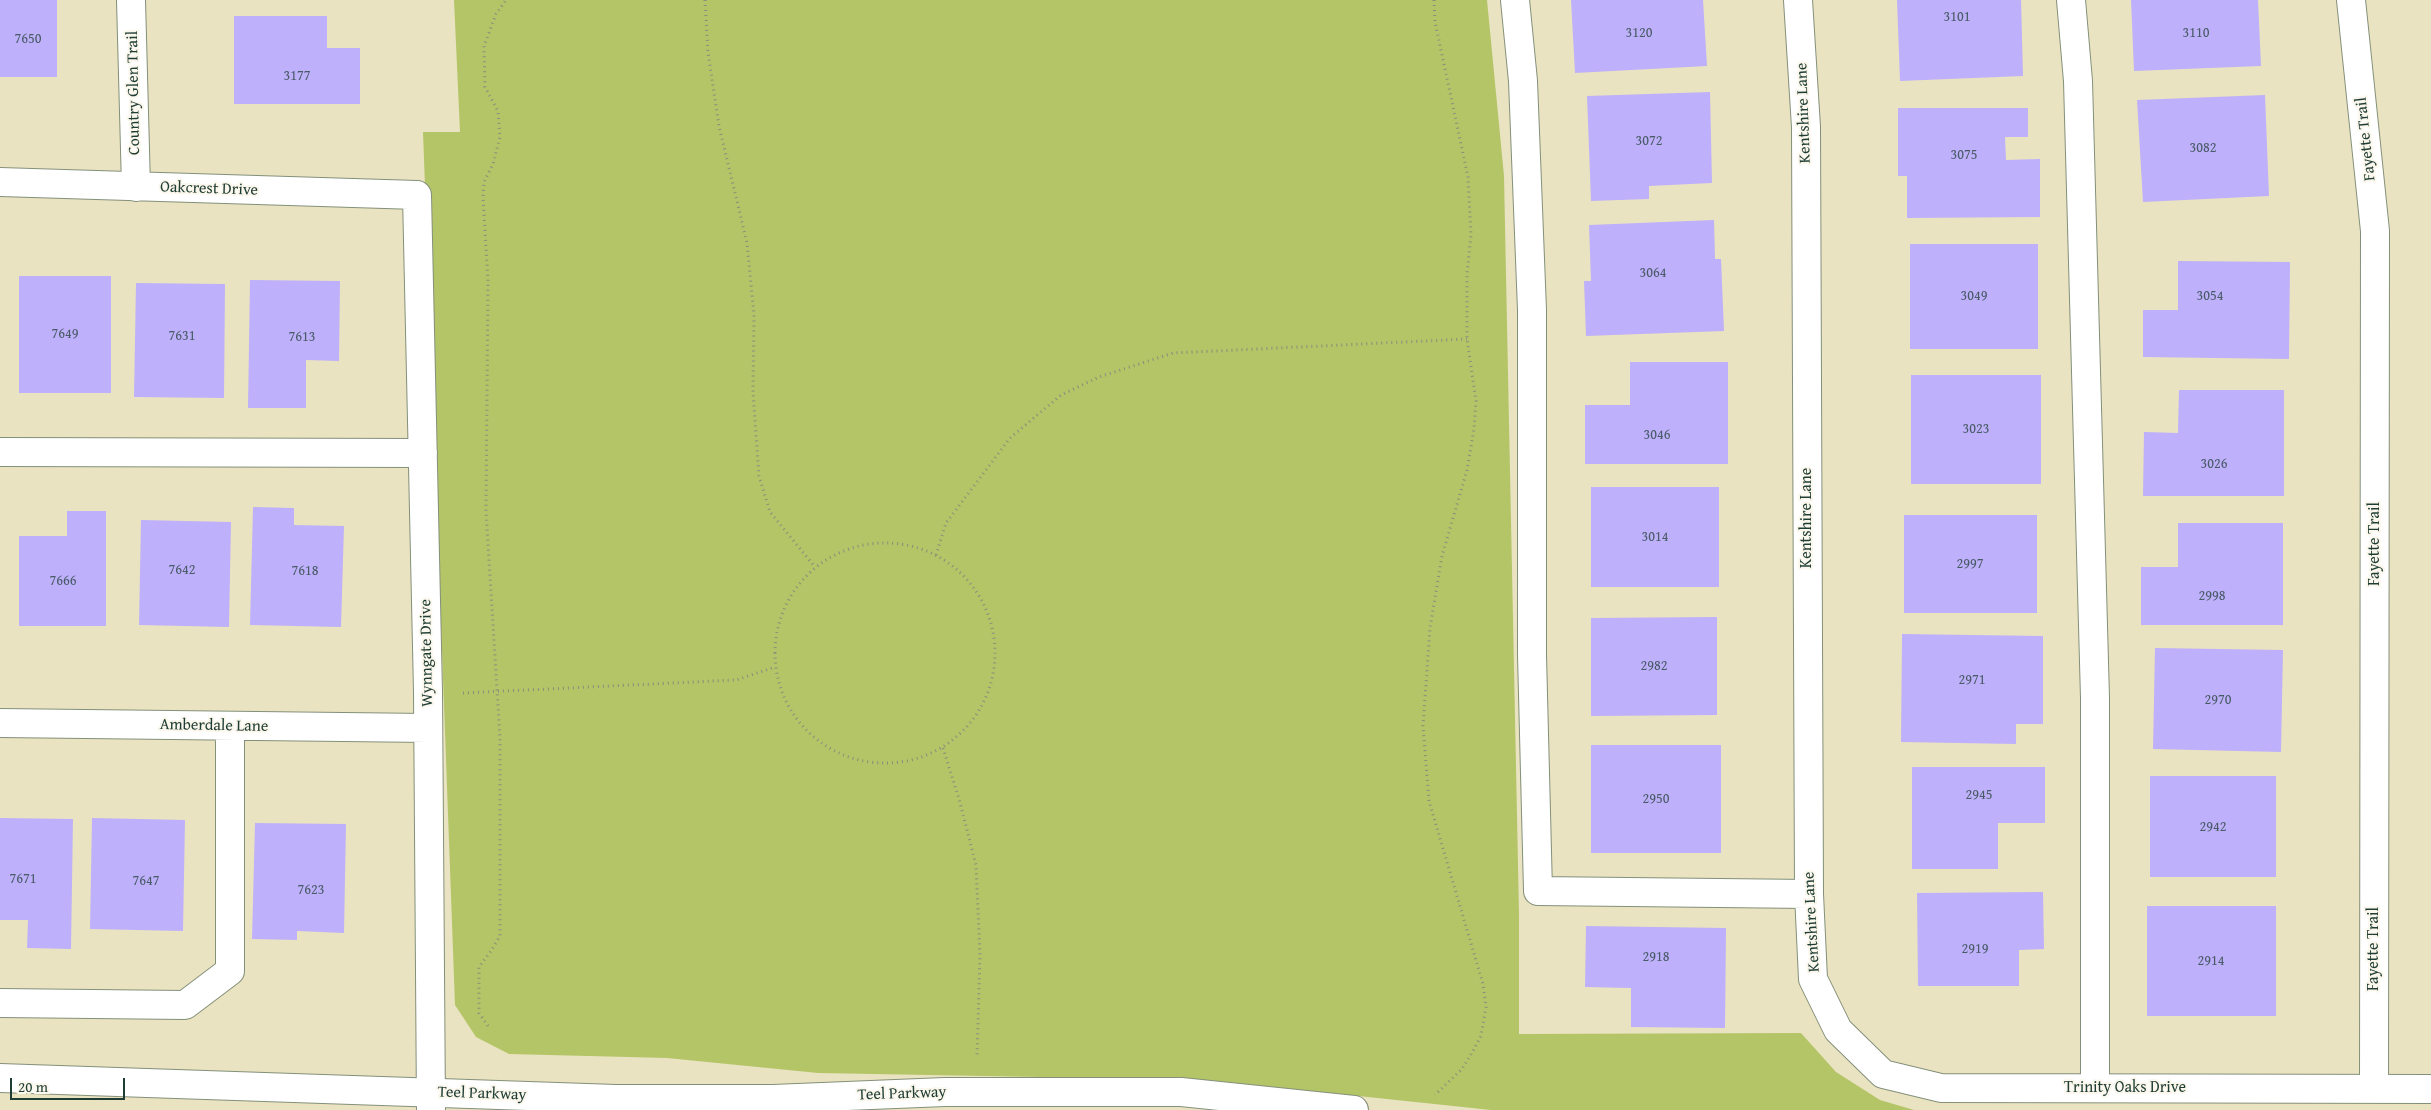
<!DOCTYPE html>
<style>
body{margin:0}
#map{position:relative;width:2431px;height:1110px;overflow:hidden;background:#eae3c1;font-family:"Gentium Book Plus",serif}
canvas{display:block}
.scale{position:absolute;left:10px;top:1078px;width:115px;height:22px;box-sizing:border-box;border:2px solid #1f3d34;border-top:0;padding-left:6px;font-size:15px;line-height:18px;white-space:nowrap;color:#1f3d34;-webkit-text-stroke:4px #fbf7ec;paint-order:stroke}
</style>
<div id="map">
<canvas width="2431" height="1110"></canvas>
<div class="scale">20 m</div>
</div>
<script>
const c = document.querySelector('canvas').getContext('2d');
c.lineJoin = 'round';
function fillPath(path, color) { c.fillStyle = color; c.fill(path, 'evenodd'); }
const toPath = rows => new Path2D(rows.map(r => 'M' + r).join(''));
function strokePath(path, color, width, dash) { c.strokeStyle = color; c.lineWidth = width; c.lineCap = dash ? 'butt' : 'round'; c.setLineDash(dash || []); c.stroke(path); }
function label(font, color, halo, rows, align = 'center') {
  c.font = font + ' "Gentium Book Plus",serif'; c.lineWidth = 4; c.setLineDash([]); c.textBaseline = 'middle'; c.strokeStyle = halo; c.fillStyle = color; for (const [text, x, y, turn = 0] of rows) {
    c.save(); c.translate(x, y); c.rotate((+turn || 0) * Math.PI / 180); c.textAlign = isNaN(turn) ? turn : align; if (halo) c.strokeText(text, 0, 0); c.fillText(text, 0, 0); c.restore();
  }
}
const green = toPath([
 [454,0,1487,0,1504,176,1519,914,1519,1034,1801,1033,1836,1072,1880,1100,1914,1110,1491,1110,1207,1080,818,1073,667,1058,509,1054,476,1037,455,1005,423,132,460,132]
]);
const building = toPath([
 [0,0,57,0,57,77,0,77],
 [1571,0,1703,0,1707,66,1575,73],
 [1897,0,2021,0,2023,76,1900,81],
 [2131,0,2258,0,2261,66,2134,71],
 [234,16,327,16,327,48,360,48,360,104,234,104],
 [1710,92,1712,183,1649,186,1649,199,1591,201,1587,96],
 [2265,95,2269,196,2143,202,2137,100],
 [1898,108,2028,108,2028,137,2005,137,2006,160,2040,159,2040,217,1907,218,1907,176,1898,176],
 [1714,220,1715,259,1721,259,1724,331,1586,336,1584,281,1591,281,1589,225],
 [1910,244,2038,244,2038,349,1910,349],
 [2178,261,2290,262,2289,359,2143,357,2143,310,2178,310],
 [19,276,111,276,111,393,19,393],
 [250,280,340,281,339,361,306,360,306,408,248,408],
 [136,283,225,284,224,398,134,397],
 [1630,362,1728,362,1728,464,1585,464,1585,405,1630,405],
 [1911,375,2041,375,2041,484,1911,484],
 [2179,390,2284,390,2284,496,2143,496,2144,432,2178,433],
 [1591,487,1719,487,1719,587,1591,587],
 [253,507,294,508,294,525,344,526,341,627,250,625],
 [67,511,106,511,106,626,19,626,19,536,67,536],
 [1904,515,2037,515,2037,613,1904,613],
 [141,520,231,522,229,627,139,625],
 [2178,523,2283,523,2283,625,2141,625,2141,567,2178,567],
 [1717,617,1717,715,1591,716,1591,618],
 [1902,634,2043,636,2043,724,2016,724,2016,744,1901,742],
 [2155,648,2283,650,2281,752,2153,749],
 [1591,745,1721,745,1721,853,1591,853],
 [1912,767,2045,767,2045,823,1998,823,1998,869,1912,869],
 [2150,776,2276,776,2276,877,2150,877],
 [0,818,73,819,71,949,27,948,28,920,0,920],
 [92,818,185,820,183,931,90,929],
 [255,823,346,824,344,933,297,931,297,940,252,939],
 [2043,892,2044,949,2019,950,2019,986,1918,986,1917,893],
 [2147,906,2276,906,2276,1016,2147,1016],
 [1586,926,1726,928,1725,1028,1631,1027,1631,988,1585,987]
]);
const path = toPath([
 [705,0,708,52,719,126,747,243,754,315,753,392,759,476,770,512,815,567],
 [1434,0,1435,22,1468,177,1471,235,1467,274,1467,339,1476,401,1474,429,1467,470,1442,556,1430,628,1423,726,1429,801,1483,984,1486,1007,1481,1036,1473,1051,1462,1069,1435,1095],
 '775 653a110 110 0 1 1 220 0a110 110 0 1 1-220 0Z',
 [936,555,946,523,1010,438,1061,395,1099,377,1173,353,1467,339],
 [463,693,736,680,775,667],
 [943,748,959,799,976,865,980,955,977,1057],
 [488,1026,479,1013,479,967,491,951,500,936,500,738,486,511,488,281,483,197,484,182,493,164,500,137,498,111,485,87,484,46,496,14,506,0]
]);
const minor = toPath([
 [131,0,136,187],
 [1515,0,1523,81,1532,310,1532,655,1538,891,1809,894],
 [1798,0,1806,127,1809,894,1813,979,1838,1030,1883,1074,1941,1088,2431,1089],
 [2071,0,2078,81,2095,698,2095,1087],
 [2351,0,2375,231,2374,1089],
 [0,182,417,195,428,692,431,1110],
 [0,452,423,453],
 [0,723,428,728],
 [0,1003,185,1005,230,971,230,726]
]);
const major = toPath([
 [0,1078,616,1099,773,1099,945,1092,1181,1092,1354,1110]
]);
const numberNames = [
 ["3101",1957,17],
 ["3120",1639,33],
 ["3110",2196,33],
 ["7650",28,39],
 ["3177",297,76],
 ["3072",1649,141],
 ["3082",2203,148],
 ["3075",1964,155],
 ["3064",1653,273],
 ["3049",1974,296],
 ["3054",2210,296],
 ["7649",65,334],
 ["7631",182,336],
 ["7613",302,337],
 ["3023",1976,429],
 ["3046",1657,435],
 ["3026",2214,464],
 ["3014",1655,537],
 ["2997",1970,564],
 ["7642",182,570],
 ["7618",305,571],
 ["7666",63,581],
 ["2998",2212,596],
 ["2982",1654,666],
 ["2971",1972,680],
 ["2970",2218,700],
 ["2945",1979,795],
 ["2950",1656,799],
 ["2942",2213,827],
 ["7671",23,879],
 ["7647",146,881],
 ["7623",311,890],
 ["2919",1975,949],
 ["2918",1656,957],
 ["2914",2211,961]
];
const streetNames = [
 ["Country Glen Trail",134,93,-91],
 ["Kentshire Lane",1804,113,-92],
 ["Fayette Trail",2366,139,-96],
 ["Oakcrest Drive",209,189,2],
 ["Kentshire Lane",1807,518,-90],
 ["Fayette Trail",2375,544,-90],
 ["Wynngate Drive",427,653,-91],
 ["Amberdale Lane",214,726,1],
 ["Kentshire Lane",1812,922,-93],
 ["Fayette Trail",2374,949,-90],
 ["Trinity Oaks Drive",2125,1088],
 ["Teel Parkway",482,1094,2],
 ["Teel Parkway",902,1094,-2]
];
fillPath(green, '#b4c568');
fillPath(building, '#beb0fa');
strokePath(minor, '#84907a', 30);
strokePath(major, '#84907a', 30);
strokePath(path, '#84907a', 3, [1, 4]);
strokePath(minor, '#fff', 28);
strokePath(major, '#fff', 28);
label('14px', '#475a66', null, numberNames);
label('16px', '#1f3d34', '#fbf7ec', streetNames);
</script>
